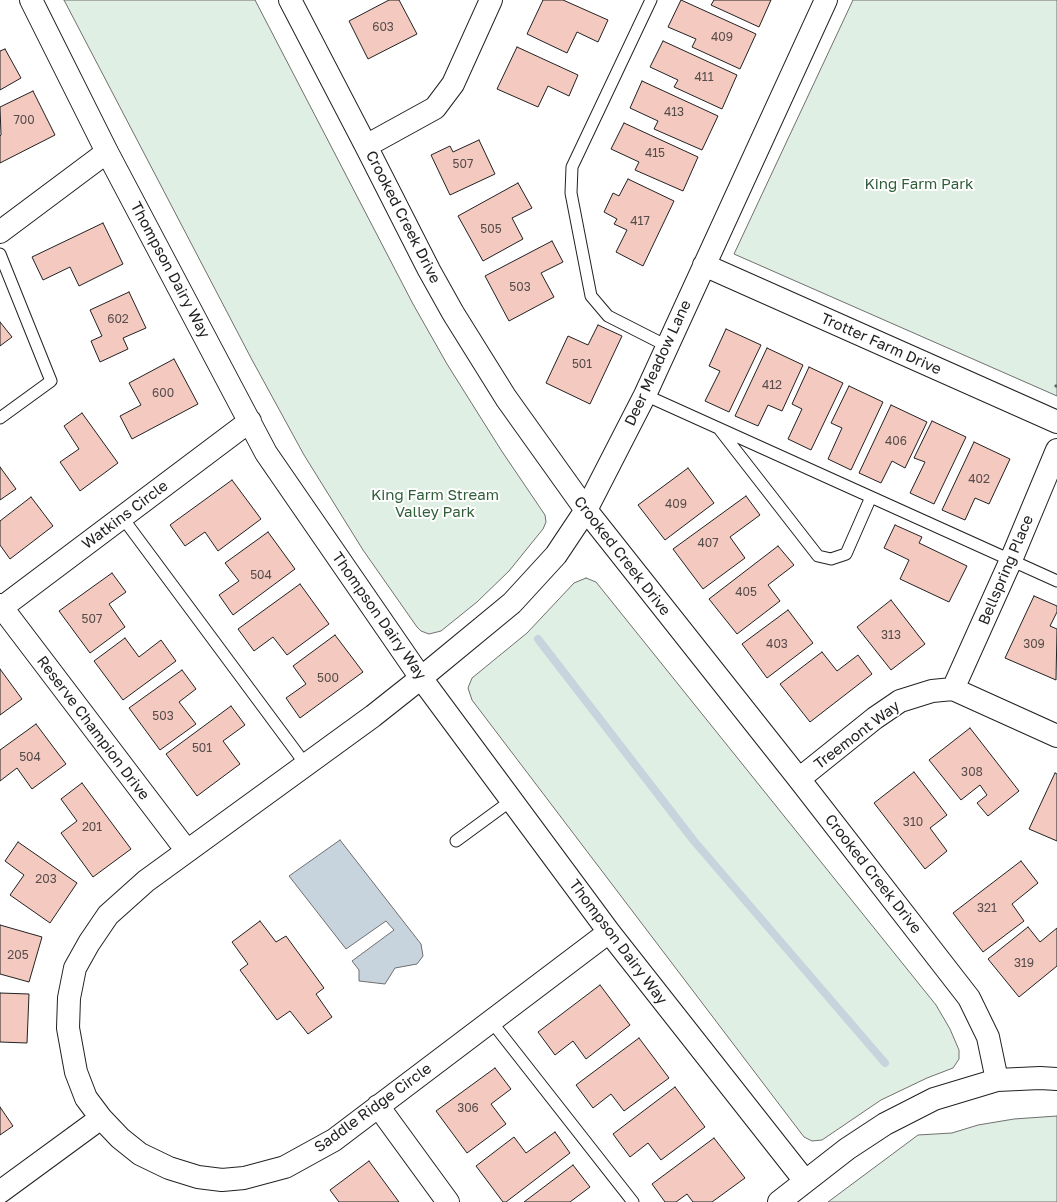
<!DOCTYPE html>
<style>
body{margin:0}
canvas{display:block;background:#fff}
</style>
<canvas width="1057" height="1202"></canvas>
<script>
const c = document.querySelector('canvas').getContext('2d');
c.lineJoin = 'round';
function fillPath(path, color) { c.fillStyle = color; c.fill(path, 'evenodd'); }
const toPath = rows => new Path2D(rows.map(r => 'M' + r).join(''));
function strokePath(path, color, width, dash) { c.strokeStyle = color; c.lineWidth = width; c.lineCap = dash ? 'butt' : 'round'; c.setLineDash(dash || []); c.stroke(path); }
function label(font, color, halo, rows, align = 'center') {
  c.font = font + ' "Golos Text",sans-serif'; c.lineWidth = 4; c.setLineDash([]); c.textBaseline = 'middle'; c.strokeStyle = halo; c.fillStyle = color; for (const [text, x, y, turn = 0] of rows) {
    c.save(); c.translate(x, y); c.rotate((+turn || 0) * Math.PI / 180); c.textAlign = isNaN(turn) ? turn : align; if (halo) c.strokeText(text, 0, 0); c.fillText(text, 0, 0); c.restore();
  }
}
const green = toPath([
 [64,0,255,0,413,304,447,364,501,450,545,515,546,522,543,529,509,571,477,602,441,631,429,634,421,631,417,627,363,550,304,455,251,358,64,0],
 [853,0,1057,0,1057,396,734,254,853,0],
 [586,578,596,582,936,1005,950,1029,959,1050,959,1059,953,1068,927,1078,881,1100,822,1140,812,1141,804,1137,472,700,468,688,472,678,527,633,574,583,586,578],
 [1057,1116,1057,1202,828,1202,918,1135,952,1133,978,1125,1014,1119,1057,1116]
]);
const water = toPath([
 [340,840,421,944,423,956,417,964,395,968,385,984,359,981,359,970,352,961,394,930,386,921,346,949,289,876,340,840]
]);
const stream = toPath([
 [538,639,694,841,885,1063]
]);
const building = toPath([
 [389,0,399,0,417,34,368,59,349,21,389,0],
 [543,0,563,0,608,20,598,42,577,32,567,53,527,34,543,0],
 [681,0,756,34,740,69,692,47,696,39,668,27,681,0],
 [714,0,771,0,759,27,711,5,714,0],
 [663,41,737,75,722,109,674,87,678,80,650,67,663,41],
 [517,47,578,75,569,96,548,86,538,107,497,89,517,47],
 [5,49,21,78,0,90,0,51,5,49],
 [642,81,718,116,702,150,654,129,658,121,630,108,642,81],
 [33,91,55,135,0,163,0,136,1,135,0,107,33,91],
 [624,123,698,157,683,191,635,170,639,162,611,149,624,123],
 [479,140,495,174,450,195,431,155,450,146,453,152,479,140],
 [628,179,674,201,643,266,616,252,627,230,614,224,617,219,604,212,613,193,619,196,628,179],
 [518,183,532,208,512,218,523,239,483,261,458,216,518,183],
 [103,223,123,264,79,286,70,267,43,280,32,257,103,223],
 [552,241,563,262,541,273,554,297,509,321,485,276,552,241],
 [129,292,146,328,123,338,128,349,100,362,91,341,102,336,90,310,129,292],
 [0,322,12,337,0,346,0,322],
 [598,325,622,336,590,404,546,383,568,336,588,345,598,325],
 [726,329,761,345,729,412,705,401,720,371,709,366,726,329],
 [767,348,803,365,782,411,768,405,758,426,735,416,767,348],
 [174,359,198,404,132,439,120,416,141,405,129,383,174,359],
 [809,367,843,383,811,450,788,439,802,409,792,404,809,367],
 [849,386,883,402,851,470,828,459,842,428,831,423,849,386],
 [891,405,927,422,905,468,892,461,881,483,859,473,891,405],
 [82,413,118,463,80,491,60,462,79,449,64,426,82,413],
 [932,421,966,437,934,504,910,493,925,462,914,458,932,421],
 [974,442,1010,459,989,504,975,498,965,520,942,510,974,442],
 [0,467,16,489,0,500,0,467],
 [688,468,714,503,665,540,638,505,688,468],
 [232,480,261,519,218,551,205,532,185,546,170,525,232,480],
 [746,496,760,515,730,537,745,558,703,589,673,549,746,496],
 [31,497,53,526,10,559,0,545,0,521,31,497],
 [895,525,922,537,919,543,967,566,949,602,900,579,909,560,884,548,895,525],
 [268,532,295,569,233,615,219,595,239,581,225,563,268,532],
 [778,546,794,565,768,585,780,601,737,634,709,599,778,546],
 [112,573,126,592,109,604,125,627,90,653,59,611,112,573],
 [300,584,329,624,287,655,273,637,254,651,238,629,300,584],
 [1034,596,1057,606,1057,612,1050,626,1057,629,1056,680,1005,658,1034,596],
 [891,600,925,644,891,670,857,627,891,600],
 [788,610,813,643,767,678,742,644,788,610],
 [335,635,363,672,300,718,286,698,306,684,293,666,335,635],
 [125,638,139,657,161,640,176,661,123,700,94,661,125,638],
 [822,652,837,671,858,655,872,674,810,722,780,684,822,652],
 [0,669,22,699,0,715,0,669],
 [182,670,196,689,179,702,196,724,160,750,129,708,182,670],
 [231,706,245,725,223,741,240,764,197,796,166,754,231,706],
 [36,724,66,764,32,789,17,768,0,781,0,750,36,724],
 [970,728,1019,791,988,816,977,803,987,795,980,785,961,800,929,760,970,728],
 [914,772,947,815,930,828,947,851,925,869,874,803,914,772],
 [1055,773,1057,774,1057,841,1029,829,1055,773],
 [82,783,131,849,93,877,61,833,77,821,61,799,82,783],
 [18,842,77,883,50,923,10,895,24,875,5,861,18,842],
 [1021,861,1038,883,1012,904,1024,921,983,952,953,913,1021,861],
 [260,921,276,942,286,936,324,988,316,994,332,1017,308,1034,290,1011,277,1020,240,970,248,964,232,942,260,921],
 [0,925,42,937,29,982,0,974,0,925],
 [1028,927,1040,942,1057,928,1057,966,1019,997,988,959,1028,927],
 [600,985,630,1025,586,1059,573,1041,555,1055,538,1032,600,985],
 [0,993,29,994,27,1043,0,1042,0,993],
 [639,1038,669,1078,624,1111,611,1094,593,1108,576,1085,639,1038],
 [495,1068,511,1089,491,1104,506,1124,467,1153,436,1111,495,1068],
 [675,1087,705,1127,661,1160,648,1143,630,1157,613,1134,675,1087],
 [0,1107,13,1126,0,1135,0,1107],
 [555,1132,570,1153,506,1202,503,1202,476,1166,514,1137,526,1153,555,1132],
 [714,1138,745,1178,712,1202,693,1202,687,1194,676,1202,665,1202,652,1184,714,1138],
 [369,1161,399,1202,339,1202,330,1190,369,1161],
 [573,1165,590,1187,570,1202,524,1202,573,1165]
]);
const path = toPath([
 [1055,387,1057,385]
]);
const lane = toPath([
 [651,0,572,167,571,193,591,296,608,316,667,346],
 [0,254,51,381,0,418],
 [645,395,1057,581],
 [720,430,818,556,831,559,846,554,871,497],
 [122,517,306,765],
 [456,841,512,800],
 [491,1021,633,1202]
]);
const street = toPath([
 [31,0,107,152,266,453,421,678,609,932,805,1181],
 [290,0,366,146,429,270,453,313,506,398,586,510,799,779,969,998,988,1037,997,1080],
 [366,146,435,108,453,84,491,0],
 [0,232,107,152],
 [704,265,1057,422],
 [0,605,187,851],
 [0,609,250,421],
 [953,689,1011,560,1057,450],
 [799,779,875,718,900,701,932,691,953,689,1057,736],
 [609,932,334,1140,285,1167,244,1178,222,1180,198,1177,169,1168,140,1154,120,1138,101,1118,86,1098,76,1072,68,1028,69,998,75,968,89,943,108,915,146,881,373,716,421,678,512,603,556,555,586,510,645,395,826,0],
 [378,1106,448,1202],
 [0,1192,101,1118],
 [779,1202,847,1149,885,1124,934,1099,997,1080,1040,1078,1057,1079]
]);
const numberNames = [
 ["603",383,27],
 ["409",722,37],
 ["411",704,77],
 ["413",674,112],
 ["700",24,120],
 ["415",655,153],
 ["507",463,164],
 ["417",640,221],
 ["505",491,229],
 ["503",520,287],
 ["602",118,319],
 ["501",582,364],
 ["412",772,385],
 ["600",163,393],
 ["406",896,441],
 ["402",979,479],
 ["409",676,504],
 ["407",708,543],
 ["504",261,575],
 ["405",746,592],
 ["507",92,619],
 ["313",891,635],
 ["403",777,644],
 ["309",1034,644],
 ["500",328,678],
 ["503",163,716],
 ["501",202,748],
 ["504",30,757],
 ["308",972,772],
 ["310",913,822],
 ["201",92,827],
 ["203",46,879],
 ["321",987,908],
 ["205",18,955],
 ["319",1024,963],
 ["306",468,1108]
];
const parkNames = [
 ["King Farm Park",919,184],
 ["King Farm Stream",435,495],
 ["Valley Park",435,512]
];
const streetNames = [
 ["Crooked Creek Drive",403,217,63],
 ["Thompson Dairy Way",170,270,62],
 ["Trotter Farm Drive",881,344,24],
 ["Deer Meadow Lane",658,363,-65],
 ["Watkins Circle",125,515,-37],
 ["Crooked Creek Drive",622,556,52],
 ["Bellspring Place",1006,570,-67],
 ["Thompson Dairy Way",379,616,55],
 ["Reserve Champion Drive",93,728,53],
 ["Treemont Way",857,735,-37],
 ["Crooked Creek Drive",873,874,52],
 ["Thompson Dairy Way",618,942,53],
 ["Saddle Ridge Circle",373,1108,-36]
];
fillPath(green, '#e0efe3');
strokePath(green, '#6f6f6f', 1);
fillPath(water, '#c7d3dd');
strokePath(water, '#6f6f6f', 1);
strokePath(stream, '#c7d3dd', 8);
fillPath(building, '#f3c9c0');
strokePath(building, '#222', 1);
strokePath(lane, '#222', 13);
strokePath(street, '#222', 24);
strokePath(path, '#646464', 3, [4, 2.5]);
strokePath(lane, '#fff', 11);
strokePath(street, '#fff', 22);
label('12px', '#564c4a', null, numberNames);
label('15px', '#2f5e38', '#fff', parkNames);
label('15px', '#222', '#fff', streetNames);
</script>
